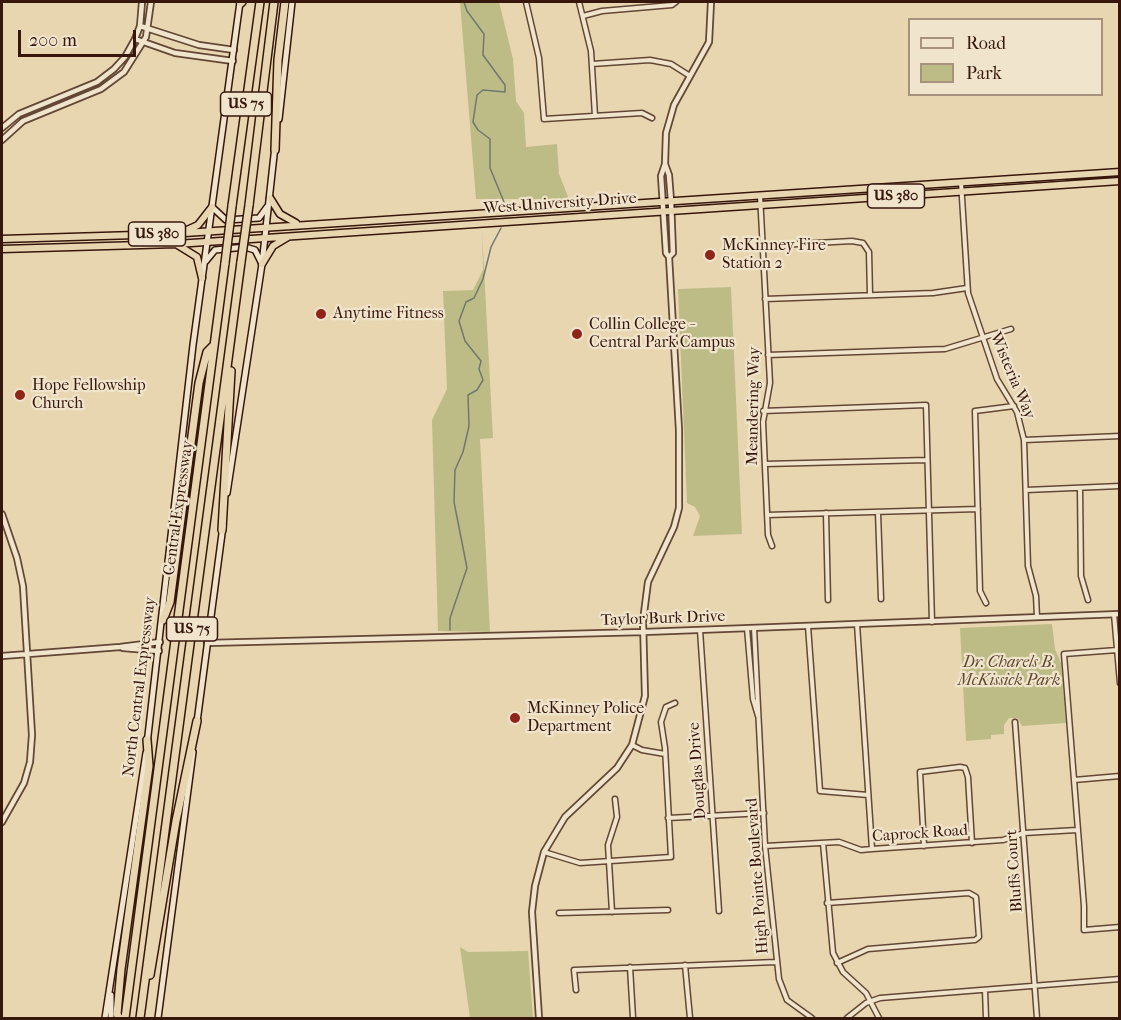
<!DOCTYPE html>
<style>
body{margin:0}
#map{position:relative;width:1121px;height:1020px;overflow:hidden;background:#e8d6b1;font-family:"IM FELL French Canon",serif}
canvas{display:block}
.frame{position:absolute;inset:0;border:3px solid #37170c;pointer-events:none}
.legend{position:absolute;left:908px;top:18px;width:195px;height:78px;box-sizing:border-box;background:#f0e4cc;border:2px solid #a6927f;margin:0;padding:8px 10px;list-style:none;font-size:18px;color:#37170c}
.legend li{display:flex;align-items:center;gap:12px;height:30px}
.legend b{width:30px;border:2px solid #a6927f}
.scale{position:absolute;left:18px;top:30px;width:118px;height:27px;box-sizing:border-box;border:3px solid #37170c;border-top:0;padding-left:8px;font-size:18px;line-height:21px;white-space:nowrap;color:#37170c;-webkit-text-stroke:4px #f0e4cc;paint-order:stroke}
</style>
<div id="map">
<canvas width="1121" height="1020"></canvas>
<div class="frame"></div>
<ul class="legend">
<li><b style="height:8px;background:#f0e4cc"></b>Road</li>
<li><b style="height:16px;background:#bdbc87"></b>Park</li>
</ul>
<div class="scale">200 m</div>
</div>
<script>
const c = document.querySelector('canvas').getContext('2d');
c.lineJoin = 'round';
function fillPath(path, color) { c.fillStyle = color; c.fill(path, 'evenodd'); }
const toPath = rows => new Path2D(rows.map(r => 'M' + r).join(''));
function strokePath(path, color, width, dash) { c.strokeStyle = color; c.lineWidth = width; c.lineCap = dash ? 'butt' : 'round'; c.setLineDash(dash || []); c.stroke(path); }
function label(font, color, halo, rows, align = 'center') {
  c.font = font + ' "IM FELL French Canon",serif'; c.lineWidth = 4.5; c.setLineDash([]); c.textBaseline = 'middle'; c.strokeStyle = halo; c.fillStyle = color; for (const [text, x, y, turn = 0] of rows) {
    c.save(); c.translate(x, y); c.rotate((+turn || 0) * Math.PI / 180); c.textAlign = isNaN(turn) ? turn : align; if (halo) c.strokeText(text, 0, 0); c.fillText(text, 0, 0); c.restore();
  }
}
const green = toPath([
 [460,2,499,2,513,59,516,101,524,113,526,147,557,144,559,174,569,199,476,199],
 [482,231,493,438,480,439,490,632,438,631,432,420,447,389,443,291,473,290,483,270],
 [731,287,742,534,693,536,700,516,695,507,687,503,678,289],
 [1052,624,1055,649,1061,663,1066,723,1022,726,1018,718,1009,718,1004,725,1004,734,991,735,991,739,966,741,960,628],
 [460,947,468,952,528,951,533,1018,470,1018]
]);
const stream = toPath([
 [464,2,467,11,484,34,483,55,505,85,505,92,483,90,477,95,473,122,478,130,490,139,490,168,504,202],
 [450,630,450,618,467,568,454,502,455,470,463,452,469,426,468,395,477,390,483,380,479,369,481,361,465,341,459,321,466,302,474,298,483,279,491,247,501,228]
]);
const minor = toPath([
 [526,2,539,58,544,119,642,113,652,118],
 [579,2,591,51,595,116],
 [583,16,602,11,672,5,676,2],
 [592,64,650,60,671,64,690,76],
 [961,182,968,293,997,379,1017,412,1024,440,1028,566,1036,596,1037,617],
 [760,195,770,383,763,422,768,535,772,546],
 [762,246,852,241,863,243,869,252,870,295],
 [765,299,933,293,967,288],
 [768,355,945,349,1011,329],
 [763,411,926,405,932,622],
 [1024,440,1120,436],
 [765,464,927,460],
 [1080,488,1081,576,1088,600],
 [1026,490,1120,486],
 [878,512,881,599],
 [826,513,828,600],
 [767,515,978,509],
 [986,603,980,591,975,411,1014,406],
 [1114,614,1120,683],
 [857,624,872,849],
 [808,626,820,791,868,795],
 [747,628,753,699,758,716],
 [754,628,765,846,779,979,787,1000,812,1018],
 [700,630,719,911],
 [1117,650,1064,654,1084,906,1084,930,1120,927],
 [1015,722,1037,1018],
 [632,745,642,750,665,754],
 [1074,780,1120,776],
 [668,818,764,813],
 [823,843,833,953,843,972,866,993,879,1018],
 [765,846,839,842,861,850,872,849,1003,840,1024,833,1077,830],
 [924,846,920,772,960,767,965,768,968,777,972,843],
 [544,852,580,863,671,857,665,748,661,722,666,707,675,703],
 [827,903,969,893,976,897,979,937,975,940,868,949,837,963],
 [612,912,608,845,617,817,615,799],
 [559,913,668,910],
 [685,965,690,1018],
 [630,967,633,1018],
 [576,990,574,970,776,962],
 [985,990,986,1018],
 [847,1018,866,1003,880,998,1120,979]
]);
const tertiary = toPath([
 [140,26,199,45,234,50],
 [135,39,175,53,233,61],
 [2,128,19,114,97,82,114,69,125,57,135,39,140,26,142,2],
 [2,140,23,121,101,89,124,72,146,37,151,2],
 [665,164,669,175,671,201,673,253,669,257],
 [2,514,17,558,23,586,32,735,30,762,24,783,2,822],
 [207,643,644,632,1120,614],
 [123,648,159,651],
 [2,656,120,647,160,642],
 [539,1018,532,912,535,886,544,852,565,817,617,768,632,745,645,696,643,621,648,582,674,527,679,508,679,430,669,257,666,253,661,176,665,164,666,133,674,105,709,42,711,2]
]);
const secondary = toPath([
 [279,119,292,2],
 [212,207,226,220,259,218,267,207],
 [206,261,215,250,245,247,255,250,261,262],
 [227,493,262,264,275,146],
 [197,722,223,526],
 [147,744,193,345,240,2],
 [105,1018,146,753],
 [111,1018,111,995],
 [158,1018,193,752]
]);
const trunk = toPath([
 [270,198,280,214,296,223],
 [187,230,198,225,212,207],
 [2,239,169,234,1120,172],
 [176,244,197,257,202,278],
 [2,249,176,244,1120,181],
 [262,264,273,246,288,237]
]);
const motorway = toPath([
 [241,3,242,2],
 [275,150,278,60,285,2],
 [249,205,274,2],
 [232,206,260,2],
 [222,530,231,371],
 [163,620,170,602,199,383,207,352,214,345],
 [150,975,176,821,197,721],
 [119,1018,117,1014,121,969,149,766,147,740],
 [125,1018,225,263],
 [140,1018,241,262]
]);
const motorwayBridge = toPath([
 [241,262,249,205],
 [225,263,232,206]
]);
const markers = [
 [710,255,6,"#8f2418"],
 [321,314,6,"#8f2418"],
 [577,334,6,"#8f2418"],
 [20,395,6,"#8f2418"],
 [515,718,6,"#8f2418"]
];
const shields = [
 [246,104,51],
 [896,196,57],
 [157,234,57],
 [192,629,51]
];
const shieldNames = [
 ["US 75",246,104],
 ["US 380",896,196],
 ["US 380",157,234],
 ["US 75",192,629]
];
const streetNames = [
 ["West University Drive",560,204,-4],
 ["Wisteria Way",1012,376,67],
 ["Meandering Way",754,406,-89],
 ["Central Expressway",179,508,-82],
 ["Taylor Burk Drive",663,619,-2],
 ["North Central Expressway",140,687,-83],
 ["Douglas Drive",698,771,-94],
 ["Caprock Road",920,834,-4],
 ["Bluffs Court",1015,871,-94],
 ["High Pointe Boulevard",758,876,-94]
];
const poiNames = [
 ["McKinney Fire",722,246],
 ["Station 2",722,264],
 ["Anytime Fitness",333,314],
 ["Collin College -",589,325],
 ["Central Park Campus",589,343],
 ["Hope Fellowship",32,386],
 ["Church",32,404],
 ["McKinney Police",527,709],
 ["Department",527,727]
];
const parkNames = [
 ["Dr. Charels B.",1009,663],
 ["McKissick Park",1009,681]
];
fillPath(green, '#bdbc87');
strokePath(stream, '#71786f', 1.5);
strokePath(minor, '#634735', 7);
strokePath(tertiary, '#634735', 8);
strokePath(secondary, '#37170c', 8);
strokePath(trunk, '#37170c', 9);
strokePath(motorway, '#37170c', 10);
strokePath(minor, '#f0e4cc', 4);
strokePath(tertiary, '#f0e4cc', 4.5);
strokePath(secondary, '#f0e4cc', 5);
strokePath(trunk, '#e8d6b1', 6);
strokePath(motorway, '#e8d6b1', 7);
strokePath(motorwayBridge, '#37170c', 10, []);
strokePath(motorwayBridge, '#e8d6b1', 7);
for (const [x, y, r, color] of markers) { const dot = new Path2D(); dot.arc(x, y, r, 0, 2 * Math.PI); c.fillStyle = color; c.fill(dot); strokePath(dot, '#f0e4cc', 2); }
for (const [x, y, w] of shields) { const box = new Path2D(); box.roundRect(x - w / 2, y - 12, w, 24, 4.5); c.fillStyle = '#f0e4cc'; c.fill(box); strokePath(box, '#37170c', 1.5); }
label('bold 15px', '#37170c', null, shieldNames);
label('16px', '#37170c', '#f0e4cc', streetNames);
label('16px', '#37170c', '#f0e4cc', poiNames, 'left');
label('italic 16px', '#5f4931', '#f0e4cc', parkNames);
</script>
